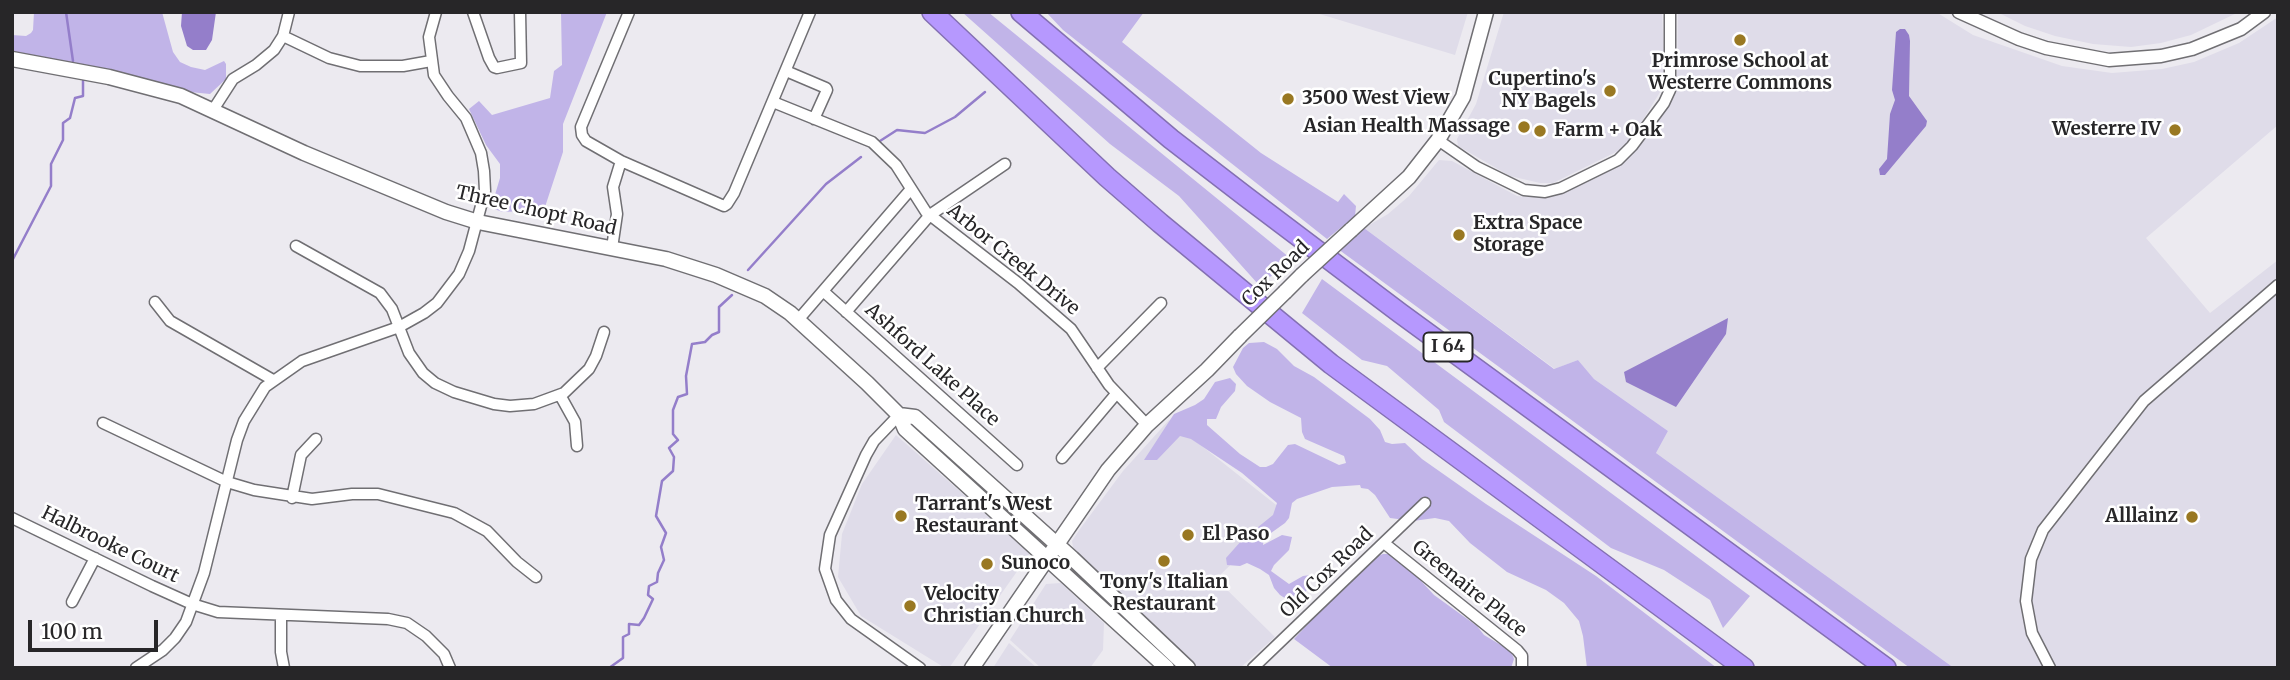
<!DOCTYPE html>
<style>
body{margin:0}
#map{position:relative;width:2290px;height:680px;overflow:hidden;background:#eceaf0;font-family:Merriweather,serif}
canvas{display:block}
.frame{position:absolute;inset:0;border:14px solid #272628;pointer-events:none}
.scale{position:absolute;left:28px;top:620px;width:130px;height:32px;box-sizing:border-box;border:4px solid #272628;border-top:0;padding-left:9px;font-size:21px;line-height:24px;white-space:nowrap;color:#272628;-webkit-text-stroke:5px #fff;paint-order:stroke}
</style>
<div id="map">
<canvas width="2290" height="680"></canvas>
<div class="frame"></div>
<div class="scale">100 m</div>
</div>
<script>
const c = document.querySelector('canvas').getContext('2d');
c.lineJoin = 'round';
function fillPath(path, color) { c.fillStyle = color; c.fill(path, 'evenodd'); }
const toPath = rows => new Path2D(rows.map(r => 'M' + r).join(''));
function strokePath(path, color, width, dash) { c.strokeStyle = color; c.lineWidth = width; c.lineCap = dash ? 'butt' : 'round'; c.setLineDash(dash || []); c.stroke(path); }
function label(font, color, halo, rows, align = 'center') {
  c.font = font + ' Merriweather,serif'; c.lineWidth = 5; c.setLineDash([]); c.textBaseline = 'middle'; c.strokeStyle = halo; c.fillStyle = color; for (const [text, x, y, turn = 0] of rows) {
    c.save(); c.translate(x, y); c.rotate((+turn || 0) * Math.PI / 180); c.textAlign = isNaN(turn) ? turn : align; if (halo) c.strokeText(text, 0, 0); c.fillText(text, 0, 0); c.restore();
  }
}
const built = toPath([
 [1313,12,1468,12,1455,55],
 [1504,12,1662,12,1665,84,1633,136,1620,150,1553,183,1540,183,1510,176,1458,146,1457,139,1476,104],
 [1678,12,1936,12,1973,35,2062,66,2112,73,2162,69,2194,62,2239,43,2278,17,2278,125,2146,238,2210,313,2278,260,2278,668,1954,668,1656,453,1668,431,1594,379,1578,360,1555,369,1364,228,1388,214,1409,196,1439,160,1452,161,1517,196,1527,197,1565,192,1618,165,1636,149,1653,130,1672,98,1677,78],
 [1997,12,2239,12,2191,35,2161,43,2131,47,2093,44,2055,36,2025,26],
 [1169,420,1285,512,1216,579,1275,637,1240,668,1195,668,1074,552,1072,541,1080,529,1123,471],
 [896,435,1030,553,949,668,945,668,861,616,838,577,842,534,862,484],
 [1061,583,1104,623,1103,650,1090,668,1041,668,1010,640,1046,584],
 [1009,643,1037,668,993,668]
]);
const green = toPath([
 [34,12,162,12,173,52,180,62,191,67,205,70,224,61,226,64,226,79,210,94,190,92,113,71,12,55,12,35,26,36,31,33,33,30],
 [561,12,607,12,563,124,563,152,544,210,503,212,491,208,500,178,500,164,486,145,469,109,479,101,492,115,550,98,554,71,562,65],
 [962,12,988,12,1295,262,1258,284,1179,196,1110,144],
 [1046,12,1144,12,1122,42,1261,153,1338,202,1344,194,1356,206,1355,216,1327,239,1063,30],
 [1364,228,1554,369,1578,360,1594,379,1668,431,1656,453,1954,668,1910,668,1338,249],
 [1322,279,1750,596,1723,628,1710,600,1664,570,1611,548,1444,422,1439,410,1387,366,1362,360,1302,313],
 [1264,342,1277,349,1294,366,1314,377,1370,419,1380,430,1385,442,1392,444,1405,443,1422,459,1486,504,1596,576,1717,668,1587,668,1583,636,1579,621,1564,603,1546,590,1507,572,1470,543,1449,521,1435,518,1413,521,1390,518,1375,495,1368,489,1361,488,1360,485,1332,487,1297,499,1292,503,1289,518,1285,523,1264,538,1263,545,1282,535,1292,537,1289,550,1274,565,1271,571,1289,584,1303,576,1310,575,1308,588,1303,596,1297,600,1291,602,1280,595,1274,588,1269,575,1260,569,1247,563,1240,566,1227,565,1226,558,1242,540,1273,515,1277,503,1242,473,1191,439,1180,436,1157,460,1144,460,1174,414,1195,405,1204,399,1215,382,1230,378,1236,384,1235,391,1221,407,1216,419,1207,419,1207,425,1240,454,1260,467,1266,467,1273,464,1288,445,1295,444,1339,465,1346,463,1344,456,1305,439,1302,432,1301,418,1270,402,1247,386,1236,374,1233,367,1243,348,1249,343],
 [1383,554,1390,554,1410,569,1434,595,1477,626,1484,635,1511,651,1514,659,1511,668,1333,668,1294,639,1368,560]
]);
const water = toPath([
 [182,12,216,12,212,40,206,50,193,50,187,46,181,26],
 [1900,29,1905,29,1909,35,1910,41,1909,96,1927,121,1926,126,1885,175,1880,175,1879,169,1887,159,1890,114,1895,100,1892,90,1896,32],
 [1728,318,1726,334,1676,407,1626,382,1624,372]
]);
const stream = toPath([
 [66,12,73,61],
 [880,141,897,130,925,133,955,117,985,92],
 [12,261,51,186,51,164,63,140,63,123,70,118,75,98,83,96,83,81],
 [748,270,826,184,861,157],
 [609,668,623,658,623,637,629,634,629,624,639,625,644,618,653,599,648,595,649,586,657,582,658,573,664,560,661,547,666,533,656,516,662,481,673,471,674,457,669,448,678,440,673,434,673,410,678,397,687,394,686,376,692,344,705,342,712,335,719,332,719,307,732,295]
]);
const minor = toPath([
 [473,12,489,58,494,67,497,68,521,63,520,12],
 [629,12,581,127,582,135,586,141,621,161,724,206,727,204,734,193,810,12],
 [283,36,329,58,360,66,403,66,431,61],
 [786,71,826,88,827,90,814,119],
 [773,102,872,142,896,165,926,212,1018,283,1071,329,1109,385,1147,425],
 [213,110,233,79,256,65,274,50,283,36,289,12],
 [1438,140,1477,167,1524,190,1545,192,1561,188,1618,160,1632,146,1664,103,1670,90,1670,12],
 [296,246,380,293,392,309,409,353,423,373,435,383,454,392,494,404,510,406,534,404,564,393,589,369,596,356,604,332],
 [612,248,617,214,613,187,621,161],
 [823,291,1017,465],
 [155,302,170,321,273,380],
 [846,312,930,215,1005,164],
 [798,320,911,189],
 [1097,368,1161,303],
 [560,395,575,422,577,446],
 [899,415,874,441,866,455,830,535,825,569,836,600,851,619,920,668],
 [103,423,227,482,254,490,312,499,352,494,378,494,454,513,487,531,517,562,536,577],
 [1062,458,1116,394],
 [292,498,301,455,316,439],
 [12,518,152,586,192,604,218,612,388,619,407,623,426,636,444,654,450,668],
 [1384,543,1517,650,1522,656,1522,668],
 [72,602,95,558],
 [281,616,281,652,284,668],
 [136,668,163,650,175,638,186,622,204,573,237,440,244,421,265,387,302,361,399,327,424,313,437,303,459,274,469,251,485,191,484,171,481,153,466,118,448,96,434,75,429,37,436,12],
 [1253,668,1425,503],
 [2050,668,2032,633,2026,601,2031,559,2043,530,2144,401,2278,285]
]);
const tertiary = toPath([
 [1959,12,2019,39,2046,48,2109,60,2161,56,2192,49,2241,29,2264,12]
]);
const secondary = toPath([
 [12,59,109,77,181,96,304,153,446,212,478,222,666,259,716,275,765,296,790,313,867,383,899,415,905,429,1167,668],
 [1351,230,1409,177,1438,140,1463,97,1486,12],
 [1285,292,1302,275],
 [899,415,915,417,1072,558,1188,668],
 [972,668,1108,470,1147,425,1207,370,1240,336]
]);
const motorway = toPath([
 [932,12,1107,177,1160,223,1331,364,1744,668],
 [1021,12,1171,139,1245,196,1400,313,1886,668]
]);
const secondaryBridge = toPath([
 [1302,275,1351,230],
 [1240,336,1285,292]
]);
const markers = [
 [1740,40,7,"#997822"],
 [1610,91,7,"#997822"],
 [1288,99,7,"#997822"],
 [1524,127,7,"#997822"],
 [2175,130,7,"#997822"],
 [1540,131,7,"#997822"],
 [1459,235,7,"#997822"],
 [901,516,7,"#997822"],
 [2192,517,7,"#997822"],
 [1188,535,7,"#997822"],
 [1164,561,7,"#997822"],
 [987,564,7,"#997822"],
 [910,606,7,"#997822"]
];
const shields = [
 [1448,347,49]
];
const shieldNames = [
 ["I 64",1448,347]
];
const poiNames = [
 ["Primrose School at",1740,62,"center"],
 ["Westerre Commons",1740,84,"center"],
 ["Cupertino's",1596,80,"right"],
 ["NY Bagels",1596,102,"right"],
 ["3500 West View",1302,99],
 ["Asian Health Massage",1510,127,"right"],
 ["Westerre IV",2161,130,"right"],
 ["Farm + Oak",1554,131],
 ["Extra Space",1473,224],
 ["Storage",1473,246],
 ["Tarrant's West",915,505],
 ["Restaurant",915,527],
 ["Alllainz",2178,517,"right"],
 ["El Paso",1202,535],
 ["Sunoco",1001,564],
 ["Tony's Italian",1164,583,"center"],
 ["Restaurant",1164,605,"center"],
 ["Velocity",924,595],
 ["Christian Church",924,617]
];
const streetNames = [
 ["Three Chopt Road",536,211,13],
 ["Arbor Creek Drive",1013,260,39],
 ["Cox Road",1276,274,-44],
 ["Ashford Lake Place",932,365,42],
 ["Halbrooke Court",110,545,26],
 ["Old Cox Road",1327,573,-44],
 ["Greenaire Place",1469,589,39]
];
fillPath(built, '#dfdce9');
fillPath(green, '#c1b4e8');
fillPath(water, '#947eca');
strokePath(stream, '#947eca', 2.5);
strokePath(minor, '#706f73', 13);
strokePath(tertiary, '#706f73', 15);
strokePath(secondary, '#706f73', 17);
strokePath(motorway, '#8470b3', 22);
strokePath(minor, '#fff', 10);
strokePath(tertiary, '#fff', 12);
strokePath(secondary, '#fff', 14);
strokePath(motorway, '#b698fe', 19);
strokePath(secondaryBridge, '#706f73', 17, []);
strokePath(secondaryBridge, '#fff', 14);
for (const [x, y, r, color] of markers) { const dot = new Path2D(); dot.arc(x, y, r, 0, 2 * Math.PI); c.fillStyle = color; c.fill(dot); strokePath(dot, '#fff', 2.5); }
for (const [x, y, w] of shields) { const box = new Path2D(); box.roundRect(x - w / 2, y - 14.5, w, 29, 5); c.fillStyle = '#fff'; c.fill(box); strokePath(box, '#272628', 2); }
label('bold 18px', '#272628', null, shieldNames);
label('bold 19px', '#272628', '#fff', poiNames, 'left');
label('19px', '#272628', '#fff', streetNames);
</script>
